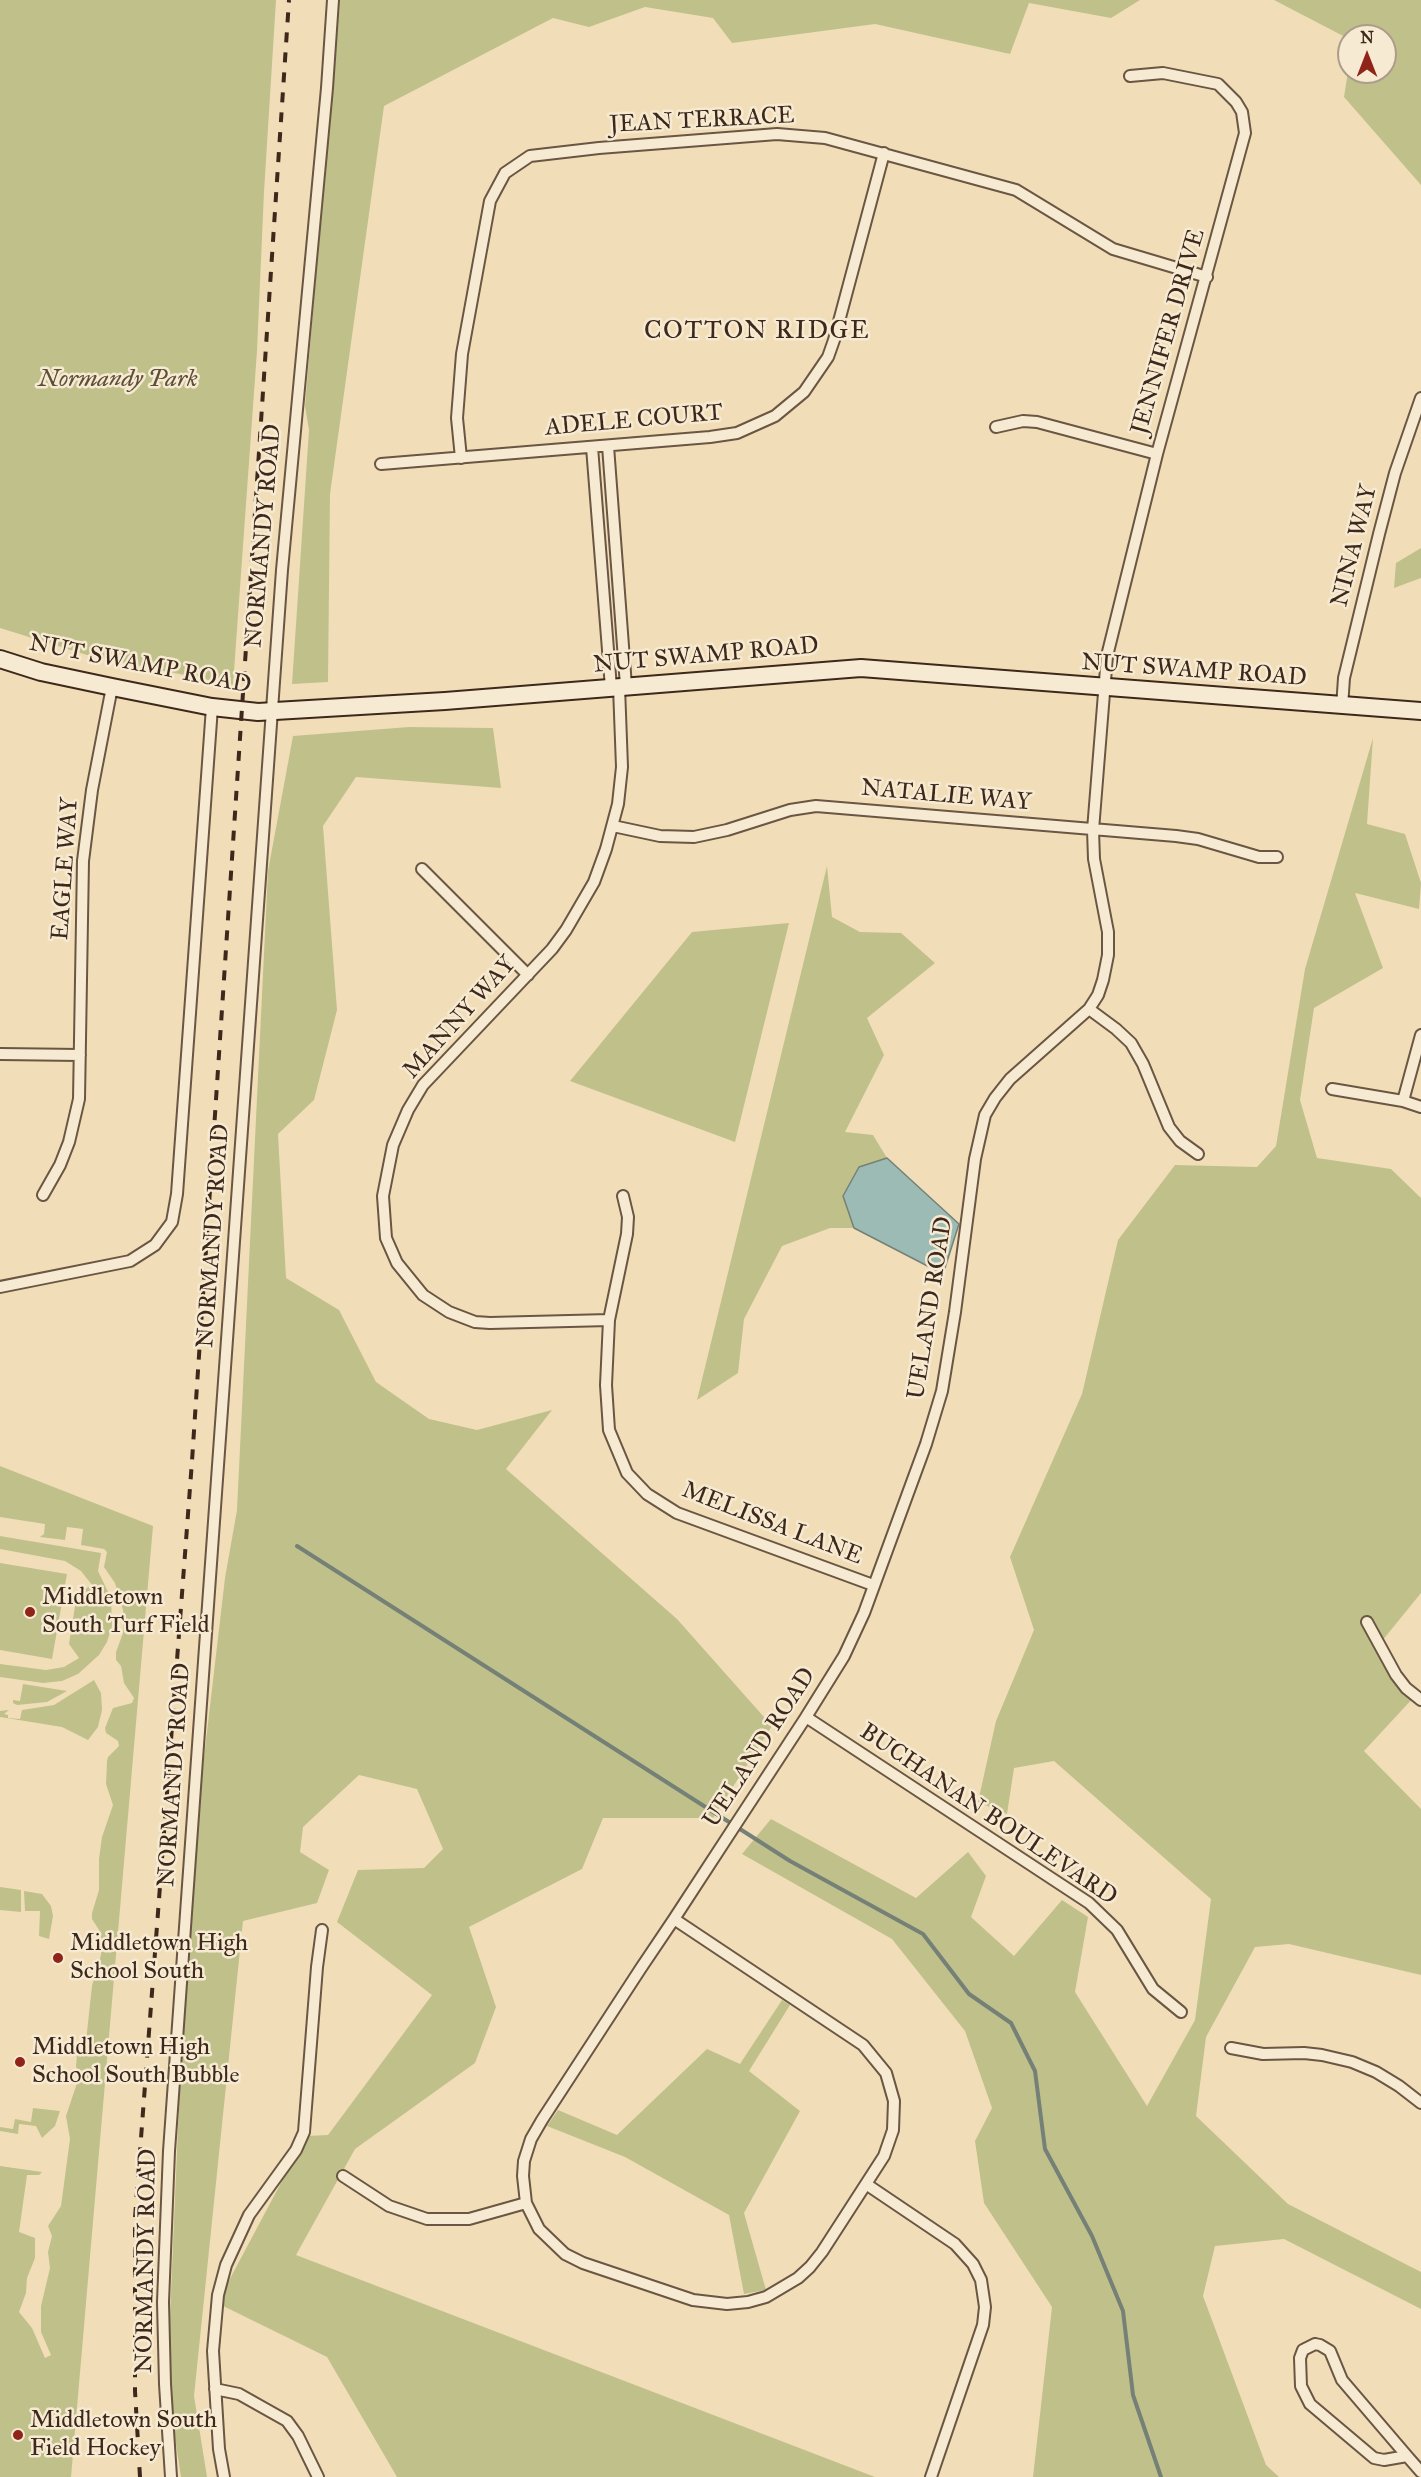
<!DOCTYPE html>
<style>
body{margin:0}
#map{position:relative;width:1421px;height:2477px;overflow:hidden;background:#f1deb9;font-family:"IM FELL Great Primer",serif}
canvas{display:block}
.north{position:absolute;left:1337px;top:24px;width:60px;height:60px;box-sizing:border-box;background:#f6ead2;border:2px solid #ac9c89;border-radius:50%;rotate:0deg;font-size:16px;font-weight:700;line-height:24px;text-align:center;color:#3d281b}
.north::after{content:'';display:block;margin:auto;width:21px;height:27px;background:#8f2418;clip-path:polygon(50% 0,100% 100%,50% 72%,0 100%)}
</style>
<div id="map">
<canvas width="1421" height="2477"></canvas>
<div class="north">N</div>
</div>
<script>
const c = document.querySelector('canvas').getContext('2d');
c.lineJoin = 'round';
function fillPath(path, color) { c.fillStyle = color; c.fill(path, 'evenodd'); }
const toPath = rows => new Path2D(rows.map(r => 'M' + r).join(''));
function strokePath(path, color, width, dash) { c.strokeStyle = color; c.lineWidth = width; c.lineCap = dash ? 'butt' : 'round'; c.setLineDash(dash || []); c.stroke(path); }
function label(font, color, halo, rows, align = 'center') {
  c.font = font + ' "IM FELL Great Primer",serif'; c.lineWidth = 5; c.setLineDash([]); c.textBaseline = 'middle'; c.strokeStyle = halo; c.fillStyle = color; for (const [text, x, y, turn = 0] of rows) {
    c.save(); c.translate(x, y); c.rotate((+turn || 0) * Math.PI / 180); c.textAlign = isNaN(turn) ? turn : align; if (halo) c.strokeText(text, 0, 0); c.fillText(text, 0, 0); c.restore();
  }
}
const green = toPath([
 [0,0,276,0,264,192,257,351,233,685,87,655,0,628],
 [339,0,1140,0,1111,18,1029,3,1010,54,875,24,732,43,713,18,645,7,589,27,553,18,384,106,330,494,328,682,292,684,309,430,305,406],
 [1274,0,1421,0,1421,185,1344,97,1349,65,1349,72,1385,72,1385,36,1349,36,1349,39],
 [1421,548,1421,578,1394,588,1396,563],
 [409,727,493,728,501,788,356,777,323,826,337,1010,314,1100,278,1134,286,1278,339,1310,376,1382,429,1419,477,1430,552,1410,506,1469,677,1619,772,1726,713,1818,603,1818,582,1869,469,1927,496,2007,475,2063,355,2149,296,2255,875,2477,397,2477,327,2357,217,2303,306,2136,328,2135,432,1995,337,1922,358,1870,424,1868,443,1849,417,1789,359,1775,303,1827,300,1852,329,1870,317,1903,243,1921,194,2396,207,2477,181,2477,167,2385,188,1894,225,1578,237,1510,268,871,293,736],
 [1373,738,1367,824,1405,834,1421,883,1419,909,1355,893,1383,968,1314,1008,1300,1100,1317,1158,1391,1169,1421,1198,1421,1593,1382,1641,1414,1697,1364,1751,1421,1809,1421,1975,1289,1944,1255,1947,1206,2037,1196,2116,1288,2204,1421,2272,1421,2309,1284,2239,1215,2246,1203,2296,1266,2465,1279,2477,1033,2477,1052,2307,984,2203,975,2141,992,2108,965,2031,892,1939,742,1854,771,1819,916,1898,968,1852,986,1876,971,1917,1014,1956,1062,1900,1088,1917,1075,1992,1147,2106,1195,2020,1211,1899,1054,1761,1014,1768,1007,1814,978,1802,996,1721,1034,1630,1010,1557,1082,1394,1118,1240,1175,1165,1257,1167,1276,1146,1305,969],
 [827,866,832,917,860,932,901,933,935,963,867,1018,884,1055,845,1132,873,1135,887,1158,859,1167,844,1196,854,1228,830,1228,782,1246,744,1319,738,1373,697,1400],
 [789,923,735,1142,570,1081,692,932],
 [0,1466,153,1526,71,2477,0,2477,0,2166,42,2172,39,2175,27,2175,19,2232,35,2238,35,2258,27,2278,26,2293,19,2312,32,2328,45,2358,51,2355,41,2332,41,2306,50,2268,48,2252,52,2236,48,2226,61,2206,70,2139,66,2116,79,2077,76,2067,77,2054,86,2041,92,1986,101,1955,101,1933,92,1919,92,1913,99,1890,99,1859,102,1837,113,1805,106,1784,107,1761,108,1757,119,1746,118,1741,106,1733,105,1728,113,1708,132,1703,134,1698,124,1683,121,1666,116,1660,116,1652,123,1633,123,1610,115,1583,104,1567,107,1552,104,1549,81,1545,83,1529,67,1527,65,1540,40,1537,44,1534,45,1524,0,1517],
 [0,1536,101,1553,98,1571,111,1598,112,1626,107,1642,99,1655,78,1674,62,1681,43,1683,0,1677,0,1664,46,1670,64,1667,79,1658,69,1644,77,1594,92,1585,81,1571,65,1561,0,1549],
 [0,1563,67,1574,52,1659,0,1650],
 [94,1680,101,1693,102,1710,98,1727,88,1740,62,1727,0,1717,0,1711,9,1710,4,1714,8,1715,8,1718,20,1719,22,1710,54,1705],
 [23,1684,67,1691,47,1702,17,1705,13,1703,13,1700,20,1701],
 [0,1887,21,1890,21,1912,0,1910],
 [24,1891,42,1894,51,1906,53,1916,49,1939,39,1936,40,1911,25,1911],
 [782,2000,790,2005,749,2071,800,2111,744,2213,766,2290,744,2294,729,2215,625,2157,547,2126,558,2110,617,2135,707,2049,740,2064],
 [33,2108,60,2111,55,2126,42,2138,36,2126,19,2124,18,2134,0,2131,0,2127,13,2129,15,2119,31,2122]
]);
const water = toPath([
 [887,1158,959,1224,943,1274,854,1228,843,1196,859,1167,887,1158]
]);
const stream = toPath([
 [297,1546,790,1861,923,1934,969,1994,1011,2023,1035,2071,1045,2149,1092,2236,1123,2311,1133,2395,1161,2477]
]);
const street = toPath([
 [996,427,1023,421,1037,422,1157,454],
 [608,446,626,686],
 [592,447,611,688],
 [461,458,457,418,462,354,490,201,505,173,530,156,599,148,777,134,825,138,1016,190,1113,249,1207,277],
 [381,464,710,437,737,433,775,416,804,392,828,357,834,340,884,153],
 [1342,707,1344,678,1379,534,1395,473,1421,398],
 [613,826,660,836,694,837,727,830,790,810,816,806,1176,836,1198,839,1259,857,1277,857],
 [422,869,528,975],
 [1089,1009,1116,1029,1131,1043,1143,1064,1169,1127,1180,1141,1198,1154],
 [0,1054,80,1055],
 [1332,1089,1403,1101,1421,1107],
 [1403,1101,1421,1035],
 [43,1195,60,1165,69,1142,79,1099,83,861,92,790,112,687],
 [623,1196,628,1217,627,1234,609,1320,606,1385,609,1430,627,1473,647,1494,677,1513,873,1585],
 [0,1287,130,1261,155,1245,172,1222,177,1194,212,707],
 [609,1320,490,1323,475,1322,449,1312,423,1295,397,1263,386,1238,383,1196,393,1145,408,1110,423,1085,552,949,566,930,594,882,606,849,618,804,622,767,619,687],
 [1367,1622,1396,1675,1406,1688,1421,1700],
 [806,1717,1089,1903,1117,1930,1153,1989,1181,2012],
 [674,1919,863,2045,886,2073,894,2101,893,2130,884,2156,822,2252,810,2267,798,2278,766,2297,748,2302,727,2304,693,2300,583,2263,565,2254,539,2229,526,2203,523,2176,524,2161,531,2139,542,2120,641,1968,674,1919,734,1827,806,1717,844,1656,864,1613,926,1444,942,1391,955,1312,975,1159,985,1115,995,1098,1010,1079,1089,1009,1098,995,1103,980,1108,955,1108,932,1094,859,1093,830,1107,656,1157,454,1245,133,1242,112,1236,102,1218,84,1163,73,1130,76],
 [1231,2048,1263,2054,1304,2053,1322,2055,1352,2062,1376,2072,1399,2086,1421,2103],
 [343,2176,389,2206,427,2219,469,2219,526,2203],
 [866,2184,955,2244,973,2264,981,2280,985,2307,983,2325,931,2477],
 [1315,2344,1320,2345,1330,2351,1342,2380,1407,2456,1384,2460,1374,2458,1310,2404,1301,2386,1300,2358,1303,2350,1315,2344],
 [215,2389,239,2394,287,2421,298,2436,318,2477],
 [1407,2456,1421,2472],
 [171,2477,165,2384,163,2302,169,2151,282,570,327,88,333,0],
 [224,2477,219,2449,213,2351,218,2295,226,2265,249,2215,296,2150,304,2132,317,1967,322,1930]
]);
const secondary = toPath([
 [0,659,41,672,112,687,212,707,258,712,445,701,861,668,1421,711]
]);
const rail = toPath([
 [140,2477,135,2391,135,2218,192,1461,289,0]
]);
const markers = [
 [30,1612,6,"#8f2418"],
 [58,1958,6,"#8f2418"],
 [20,2062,6,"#8f2418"],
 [18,2435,6,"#8f2418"]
];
const streetNames = [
 ["JEAN TERRACE",702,121,-3],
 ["JENNIFER DRIVE",1169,332,-74],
 ["ADELE COURT",634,421,-5],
 ["NORMANDY ROAD",264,536,-85],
 ["NINA WAY",1355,546,-76],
 ["NUT SWAMP ROAD",706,656,-5],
 ["NUT SWAMP ROAD",140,665,11],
 ["NUT SWAMP ROAD",1194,671,4],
 ["NATALIE WAY",946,796,5],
 ["EAGLE WAY",66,869,-86],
 ["MANNY WAY",460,1018,-48],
 ["NORMANDY ROAD",214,1236,-86],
 ["UELAND ROAD",931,1308,-81],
 ["MELISSA LANE",772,1524,21],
 ["UELAND ROAD",760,1748,-57],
 ["NORMANDY ROAD",175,1775,-86],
 ["BUCHANAN BOULEVARD",988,1815,34],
 ["NORMANDY ROAD",147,2261,-89]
];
const parkNames = [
 ["Normandy Park",118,380]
];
const poiNames = [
 ["Middletown",42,1598],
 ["South Turf Field",42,1626],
 ["Middletown High",70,1944],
 ["School South",70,1972],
 ["Middletown High",32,2048],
 ["School South Bubble",32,2076],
 ["Middletown South",30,2421],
 ["Field Hockey",30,2449]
];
const neighbourhoodNames = [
 ["COTTON RIDGE",757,332]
];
fillPath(green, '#c0c08b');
fillPath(water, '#9bbbb4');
strokePath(water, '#758077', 1.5);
strokePath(stream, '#758077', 4);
strokePath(street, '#6a5642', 14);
strokePath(secondary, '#3d281b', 20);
strokePath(street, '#f6ead2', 10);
strokePath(secondary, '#f6ead2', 16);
strokePath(rail, '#3d281b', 4, [10, 10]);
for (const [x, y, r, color] of markers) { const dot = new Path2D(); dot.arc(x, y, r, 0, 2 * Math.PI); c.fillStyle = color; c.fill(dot); strokePath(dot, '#f6ead2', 2); }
label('24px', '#3d281b', '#f6ead2', streetNames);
label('italic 24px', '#5e4e37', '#f6ead2', parkNames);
label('24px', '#3d281b', '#f6ead2', poiNames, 'left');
c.letterSpacing = '1.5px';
label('26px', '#3d281b', '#f6ead2', neighbourhoodNames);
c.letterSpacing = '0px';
</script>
